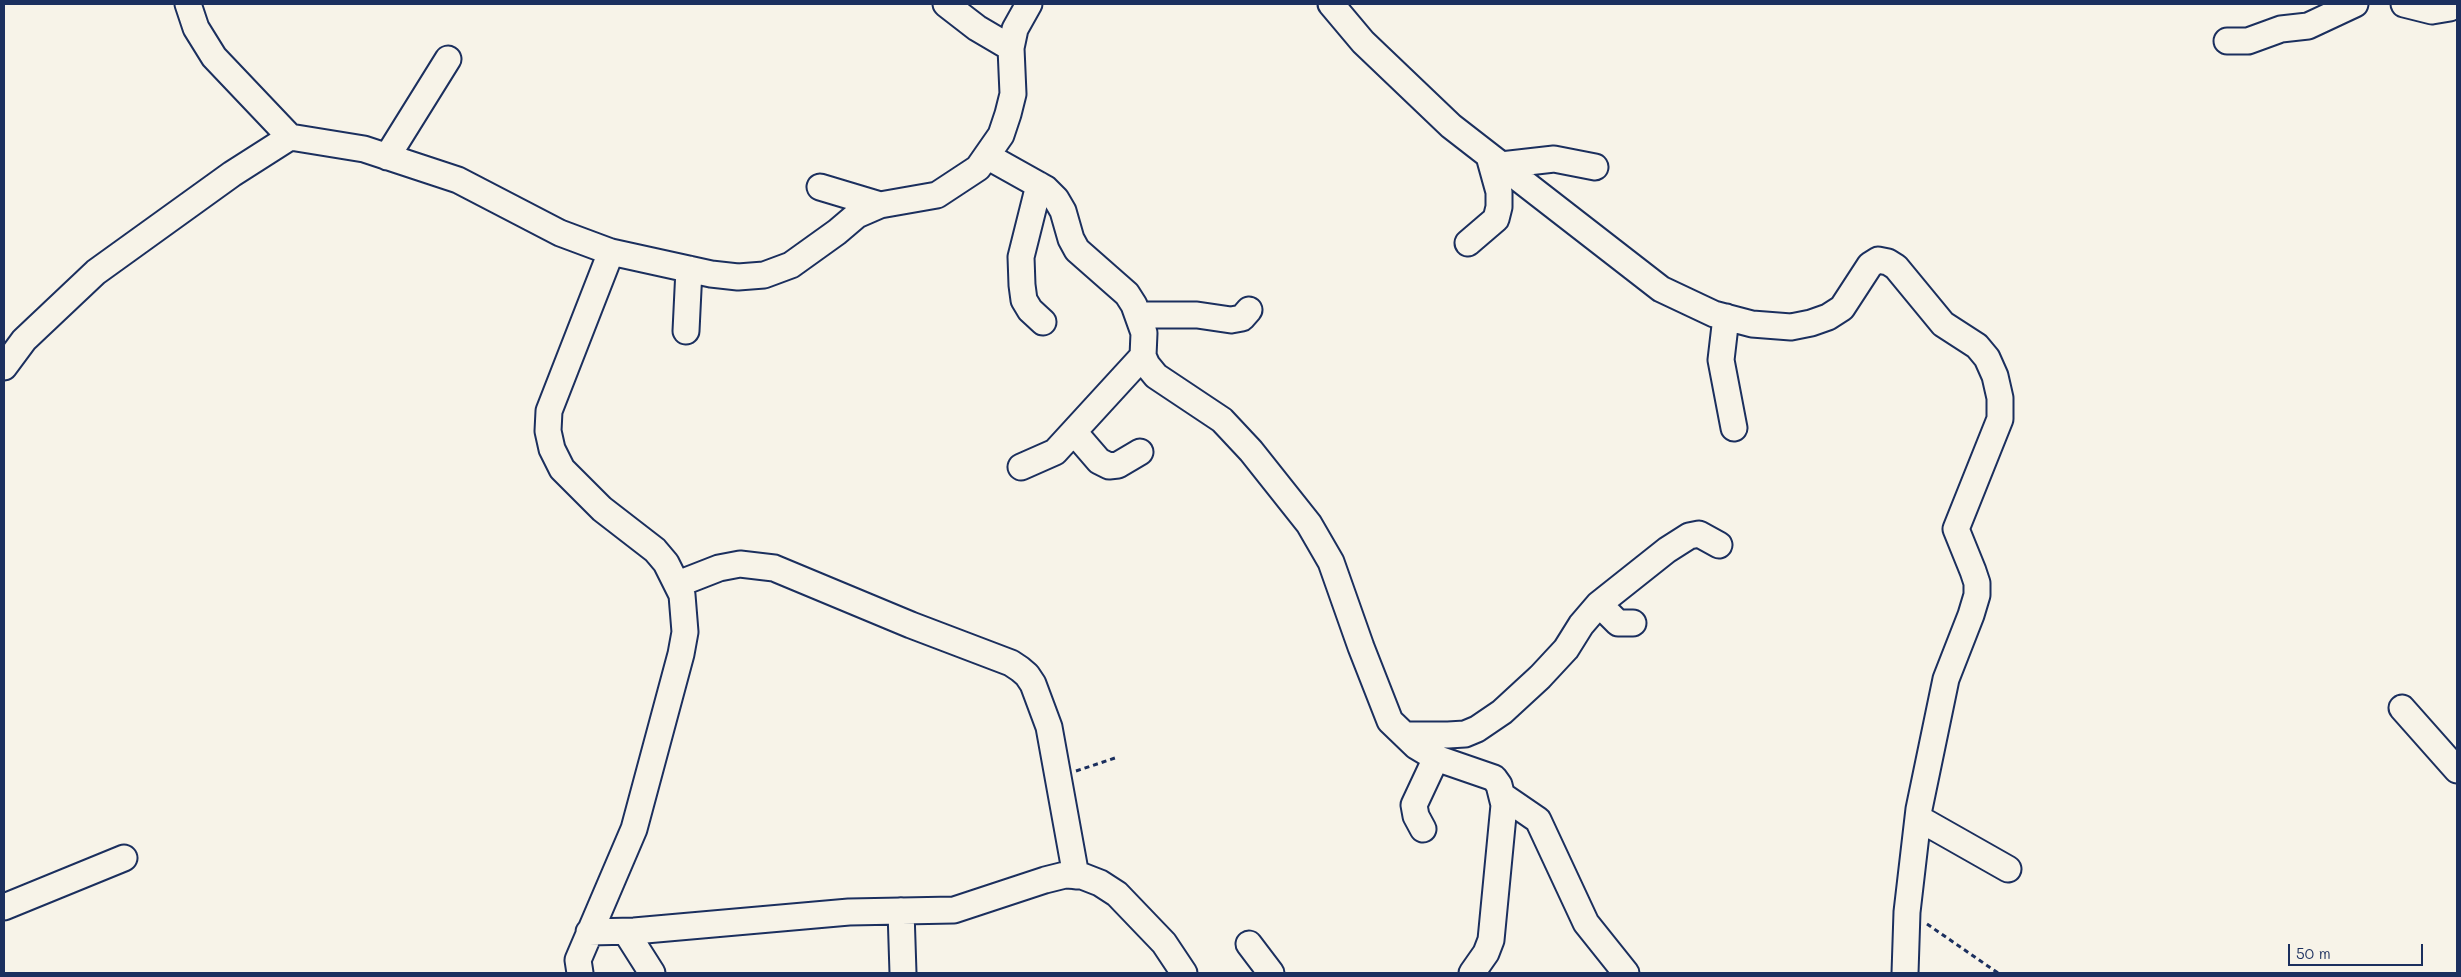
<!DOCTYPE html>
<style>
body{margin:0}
#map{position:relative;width:2461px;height:977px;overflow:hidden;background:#f7f3e8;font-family:Mali,sans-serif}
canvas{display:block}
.frame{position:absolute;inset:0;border:5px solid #1b2f5e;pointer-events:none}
.scale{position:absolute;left:2288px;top:944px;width:135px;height:22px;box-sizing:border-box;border:2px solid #1b2f5e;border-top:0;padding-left:6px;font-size:15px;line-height:18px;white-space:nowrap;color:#1b2f5e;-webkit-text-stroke:4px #f7f3e8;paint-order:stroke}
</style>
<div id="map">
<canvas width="2461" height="977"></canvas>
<div class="frame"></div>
<div class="scale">50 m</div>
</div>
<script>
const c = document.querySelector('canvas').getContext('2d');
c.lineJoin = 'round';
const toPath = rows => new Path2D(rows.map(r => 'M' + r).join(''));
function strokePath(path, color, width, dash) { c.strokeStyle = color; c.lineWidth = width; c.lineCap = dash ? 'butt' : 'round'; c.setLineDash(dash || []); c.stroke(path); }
const path = toPath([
 [1076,771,1118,757],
 [1927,924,1998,973]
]);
const minor = toPath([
 [188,4,196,28,214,57,290,137],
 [946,4,977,28,1011,48],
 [1331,4,1363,42,1451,126,1661,289,1714,314,1752,324,1791,327,1811,323,1828,317,1842,308,1870,265,1878,260,1888,262,1896,267,1943,324,1977,346,1987,358,1995,376,2000,398,2000,419,1956,529,1973,571,1977,583,1977,595,1971,615,1946,679,1919,809,1907,912,1905,973],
 [2404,4,2432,11,2450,8,2457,4],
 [2227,41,2248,41,2281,29,2308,26,2355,4],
 [987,156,1046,189,1056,199,1063,211,1071,239,1077,250,1127,294,1134,305,1144,333,1143,356,1147,365,1156,376,1222,420,1251,451,1309,524,1331,562,1361,647,1390,721,1416,746,1436,758,1494,778,1499,785,1504,805,1491,940,1486,953,1472,973],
 [387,157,448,59],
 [1501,165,1554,159,1595,167],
 [1039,185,1021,257,1022,285,1024,300,1030,310,1043,322],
 [820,187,880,205],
 [1468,243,1496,219,1499,207,1499,192,1489,156],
 [1139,315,1197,315,1231,320,1242,318,1249,310],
 [1726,317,1721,360,1734,428],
 [686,331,689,269],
 [4,367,24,340,96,272,232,174,290,137,364,149,458,180,560,233,611,252,711,274,738,277,764,275,791,265,837,232,857,215,880,205,937,195,978,168,1001,135,1008,114,1013,94,1011,48,1015,29,1029,4],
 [1074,432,1099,461,1109,466,1118,465,1140,452],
 [1021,467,1055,452,1143,356],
 [678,584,719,568,740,564,774,568,911,625,1011,663,1020,669,1027,675,1033,684,1049,727,1076,876],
 [1599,604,1618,623,1633,623],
 [2402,708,2457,770],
 [1405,735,1448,735,1465,734,1477,729,1502,712,1540,677,1566,649,1581,625,1599,604,1667,550,1689,536,1699,534,1719,545],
 [1503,796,1538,820,1586,923,1626,973],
 [1918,818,2008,869],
 [1423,829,1416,816,1414,805,1436,758],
 [4,907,124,858],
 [901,911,903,973],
 [589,932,634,931,849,912,954,910,1045,880,1065,875,1082,876,1100,883,1117,894,1164,943,1184,973],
 [626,932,652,973],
 [1249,944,1271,973],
 [580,973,578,960,634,829,681,654,685,632,682,595,666,563,655,550,602,509,562,469,552,449,548,431,549,411,611,252]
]);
strokePath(minor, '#1b2f5e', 29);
strokePath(path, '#1b2f5e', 3, [5, 4]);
strokePath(minor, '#f7f3e8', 25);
</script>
